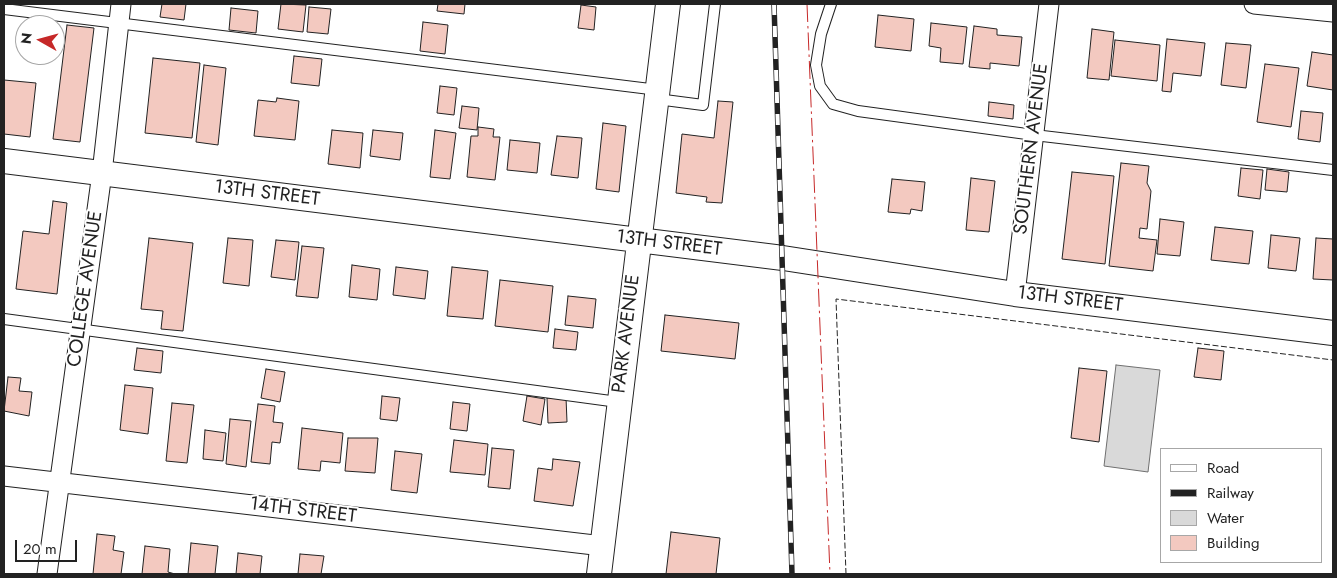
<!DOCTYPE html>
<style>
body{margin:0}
#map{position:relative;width:1337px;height:578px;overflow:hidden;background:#fff;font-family:Jost,sans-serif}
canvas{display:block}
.frame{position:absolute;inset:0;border:5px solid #222;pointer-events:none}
.legend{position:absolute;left:1160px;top:448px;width:162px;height:115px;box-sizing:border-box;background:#fff;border:1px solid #a7a7a7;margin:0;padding:6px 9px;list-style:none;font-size:15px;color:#222}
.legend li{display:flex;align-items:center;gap:10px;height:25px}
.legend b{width:25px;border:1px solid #a7a7a7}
.north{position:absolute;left:15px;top:15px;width:50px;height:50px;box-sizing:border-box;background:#fff;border:1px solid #a7a7a7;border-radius:50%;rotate:277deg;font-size:14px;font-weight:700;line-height:20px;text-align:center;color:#222}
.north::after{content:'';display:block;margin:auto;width:18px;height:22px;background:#c62828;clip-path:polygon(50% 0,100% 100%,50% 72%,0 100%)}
.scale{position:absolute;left:15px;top:540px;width:62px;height:22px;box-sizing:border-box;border:2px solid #222;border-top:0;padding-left:6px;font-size:15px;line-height:18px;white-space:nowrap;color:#222;-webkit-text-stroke:4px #fff;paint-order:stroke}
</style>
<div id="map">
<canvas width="1337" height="578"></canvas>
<div class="frame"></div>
<ul class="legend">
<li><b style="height:6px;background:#fff"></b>Road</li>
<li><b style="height:6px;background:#222"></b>Railway</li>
<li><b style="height:14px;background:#d9d9d9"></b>Water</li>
<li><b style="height:14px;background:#f3c9c0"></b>Building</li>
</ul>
<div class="north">N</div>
<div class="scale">20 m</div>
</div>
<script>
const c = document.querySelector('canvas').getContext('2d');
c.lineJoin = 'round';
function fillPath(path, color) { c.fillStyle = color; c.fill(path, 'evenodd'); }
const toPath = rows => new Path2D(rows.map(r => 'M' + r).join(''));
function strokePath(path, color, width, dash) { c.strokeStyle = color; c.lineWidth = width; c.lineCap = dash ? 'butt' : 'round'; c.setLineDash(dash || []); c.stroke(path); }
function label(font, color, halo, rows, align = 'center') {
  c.font = font + ' Jost,sans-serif'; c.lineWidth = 4; c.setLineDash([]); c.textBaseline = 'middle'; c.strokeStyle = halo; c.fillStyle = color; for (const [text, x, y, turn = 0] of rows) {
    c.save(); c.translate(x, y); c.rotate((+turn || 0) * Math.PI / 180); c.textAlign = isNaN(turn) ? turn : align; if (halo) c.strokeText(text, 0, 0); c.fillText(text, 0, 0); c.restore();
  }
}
const water = toPath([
 [1116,365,1160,370,1148,472,1104,466,1116,365]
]);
const building = toPath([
 [162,4,186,4,184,20,160,17,162,4],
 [281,4,306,5,303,32,278,29,281,4],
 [438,4,465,4,464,14,437,11,438,4],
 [581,5,596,7,594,30,578,28,581,5],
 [309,7,331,9,328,34,307,32,309,7],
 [231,8,258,11,256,33,229,30,231,8],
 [878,15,914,19,911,51,875,47,878,15],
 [423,22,448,25,445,54,420,51,423,22],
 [931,23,967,27,963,64,940,62,941,48,929,46,931,23],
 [67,25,94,28,80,142,53,139,67,25],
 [974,26,997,29,997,35,1022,37,1019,66,990,63,990,69,969,67,974,26],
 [1092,29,1114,32,1109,80,1087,78,1092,29],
 [1167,39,1205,43,1201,76,1173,73,1171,92,1162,91,1167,39],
 [1115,40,1160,45,1157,81,1111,76,1115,40],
 [1226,43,1251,45,1246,88,1221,85,1226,43],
 [1312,52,1333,55,1333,90,1307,86,1312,52],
 [294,56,322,59,319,86,291,83,294,56],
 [153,58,200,63,192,138,145,133,153,58],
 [1265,64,1299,68,1291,127,1257,122,1265,64],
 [204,65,226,68,218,145,196,142,204,65],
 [4,80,36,83,30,137,4,134,4,80],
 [440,86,457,88,454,115,437,113,440,86],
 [277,98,299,101,295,140,254,136,258,100,276,102,277,98],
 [718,101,733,102,722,203,706,202,707,197,676,193,682,134,714,138,718,101],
 [989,102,1014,105,1013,119,988,116,989,102],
 [462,106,479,108,477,130,459,128,462,106],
 [1301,111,1323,113,1320,142,1298,139,1301,111],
 [603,123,626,126,619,192,596,189,603,123],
 [478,127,494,129,493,137,500,137,495,180,467,177,471,136,478,136,478,127],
 [332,130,363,133,360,168,328,164,332,130],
 [373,130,403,133,400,160,370,156,373,130],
 [435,130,456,133,450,179,430,177,435,130],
 [557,136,582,138,578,178,551,175,557,136],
 [510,140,540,143,537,173,507,170,510,140],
 [1121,163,1149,166,1147,183,1151,191,1147,229,1140,228,1139,238,1157,240,1153,271,1109,266,1121,163],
 [1241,168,1263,170,1260,199,1238,196,1241,168],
 [1267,169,1289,172,1287,192,1265,190,1267,169],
 [1072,172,1114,176,1105,264,1062,259,1072,172],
 [971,178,995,181,989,232,966,230,971,178],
 [892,179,925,182,922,211,911,209,910,214,888,212,892,179],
 [53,201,67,203,57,294,16,289,23,231,49,234,53,201],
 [1160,219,1184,222,1180,256,1157,254,1160,219],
 [1215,227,1253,231,1249,264,1211,260,1215,227],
 [1271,235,1300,238,1296,271,1268,268,1271,235],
 [149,238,193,243,183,331,161,329,163,311,141,309,149,238],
 [228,238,253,240,249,286,223,283,228,238],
 [1316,238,1333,239,1333,280,1313,279,1316,238],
 [276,240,299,242,295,280,271,277,276,240],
 [302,246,324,248,318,298,296,296,302,246],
 [352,265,380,269,377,300,349,297,352,265],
 [396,267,428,271,425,299,393,295,396,267],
 [452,267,488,271,483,319,447,316,452,267],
 [500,280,553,286,548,332,495,326,500,280],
 [568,296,596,299,593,328,565,325,568,296],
 [665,315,739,323,735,359,661,351,665,315],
 [555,329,578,332,576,350,553,348,555,329],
 [137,348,163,351,161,373,134,370,137,348],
 [1198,348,1224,351,1221,380,1194,377,1198,348],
 [1079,368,1107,371,1099,442,1071,438,1079,368],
 [266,369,285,372,280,402,261,398,266,369],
 [8,377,21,378,19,391,32,392,29,416,4,411,8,377],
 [125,385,153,388,148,434,120,430,125,385],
 [382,396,400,398,397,421,380,419,382,396],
 [527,396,545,399,541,425,523,421,527,396],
 [566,397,567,422,548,423,547,398,566,397],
 [453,402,470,404,467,431,450,429,453,402],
 [172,403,194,405,187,463,166,461,172,403],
 [258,404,275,406,273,422,283,423,280,443,272,442,270,464,251,462,258,404],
 [230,419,251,421,246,467,226,464,230,419],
 [302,428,343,433,340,463,321,461,320,471,298,469,302,428],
 [205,430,226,433,223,461,203,459,205,430],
 [348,438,378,438,375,473,345,471,348,438],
 [454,440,488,444,485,475,450,472,454,440],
 [492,448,514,450,510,489,488,487,492,448],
 [395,451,422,454,417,493,391,490,395,451],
 [553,459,580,462,573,506,534,501,538,468,552,470,553,459],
 [671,532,720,538,716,574,666,574,671,532],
 [97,534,115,536,113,550,124,552,121,574,93,574,97,534],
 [191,543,218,546,215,574,188,574,191,543],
 [145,546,170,549,168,572,175,574,142,574,145,546],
 [238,553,262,556,260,574,236,574,238,553],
 [300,554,324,556,321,574,298,574,300,554]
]);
const service = toPath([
 [831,4,821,34,816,65,820,86,833,104,858,111,1034,135,1333,170],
 [4,9,658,90],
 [657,99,703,105,715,4],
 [4,319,618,402]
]);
const minor = toPath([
 [1254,4,1333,12],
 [1015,294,1049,4],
 [4,476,603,546],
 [47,574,102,173,121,4]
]);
const tertiary = toPath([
 [4,161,783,258,1015,294,1333,333],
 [599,574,668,4]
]);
const rail = toPath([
 [774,4,792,574]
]);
const fence = toPath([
 [846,574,836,299,1333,360]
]);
const power = toPath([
 [807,4,830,574]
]);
const streetNames = [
 ["SOUTHERN AVENUE",1032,149,-83],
 ["13TH STREET",267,194,7],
 ["13TH STREET",669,244,7],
 ["COLLEGE AVENUE",86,289,-82],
 ["13TH STREET",1070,300,7],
 ["PARK AVENUE",627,334,-83],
 ["14TH STREET",303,511,7]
];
fillPath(water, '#d9d9d9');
strokePath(water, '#6f6f6f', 1);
fillPath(building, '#f3c9c0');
strokePath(building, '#222', 1);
strokePath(service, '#222', 12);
strokePath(minor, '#222', 21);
strokePath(tertiary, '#222', 26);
strokePath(service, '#fff', 10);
strokePath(minor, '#fff', 19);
strokePath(tertiary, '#fff', 24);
strokePath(rail, '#222', 5.5);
strokePath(rail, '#fff', 4, [11]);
strokePath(fence, '#222', 1, [6, 2.5]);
strokePath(power, '#c62828', 1, [18, 4, 2.5, 4]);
label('19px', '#222', '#fff', streetNames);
</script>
